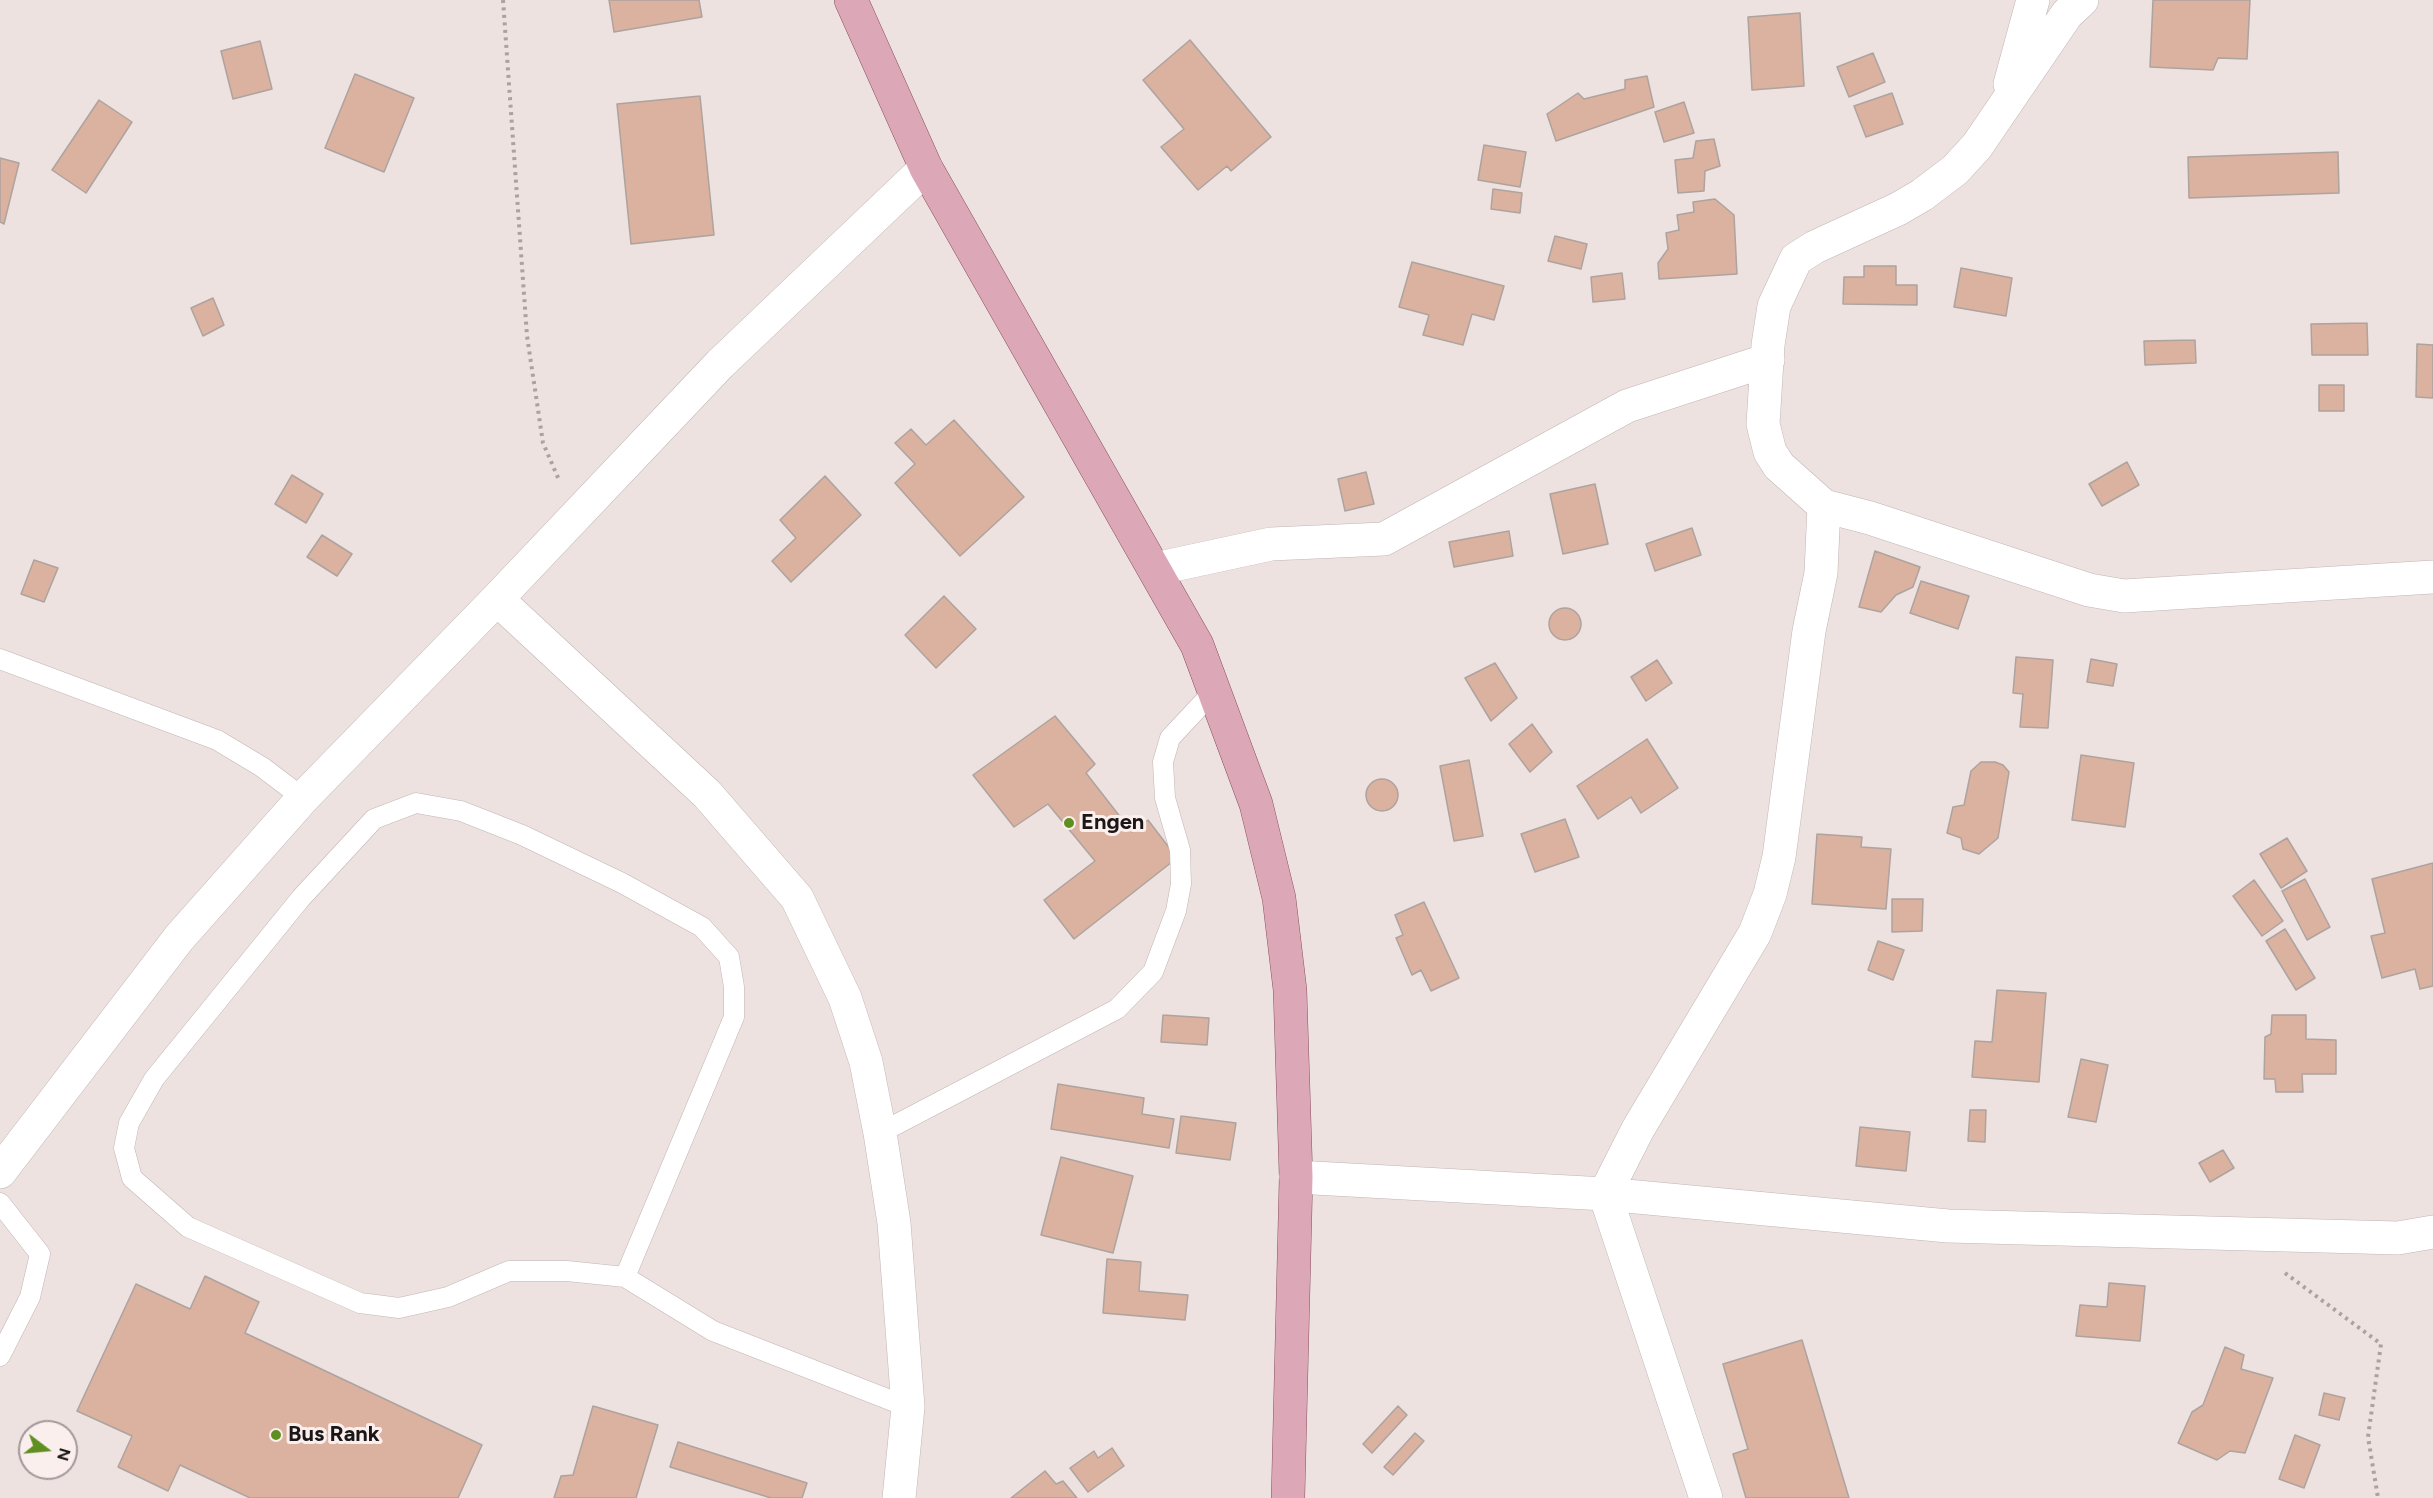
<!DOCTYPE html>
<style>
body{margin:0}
#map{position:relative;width:2433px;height:1498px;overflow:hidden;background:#eee2e1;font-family:Figtree,sans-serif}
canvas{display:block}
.north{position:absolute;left:18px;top:1420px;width:60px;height:60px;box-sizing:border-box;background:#fbefee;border:2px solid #a19998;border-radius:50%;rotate:106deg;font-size:16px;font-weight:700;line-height:24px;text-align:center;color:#1b1717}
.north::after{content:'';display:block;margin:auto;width:21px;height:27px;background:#5f8e21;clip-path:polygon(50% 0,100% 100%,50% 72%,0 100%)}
</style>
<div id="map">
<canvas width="2433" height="1498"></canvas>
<div class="north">N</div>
</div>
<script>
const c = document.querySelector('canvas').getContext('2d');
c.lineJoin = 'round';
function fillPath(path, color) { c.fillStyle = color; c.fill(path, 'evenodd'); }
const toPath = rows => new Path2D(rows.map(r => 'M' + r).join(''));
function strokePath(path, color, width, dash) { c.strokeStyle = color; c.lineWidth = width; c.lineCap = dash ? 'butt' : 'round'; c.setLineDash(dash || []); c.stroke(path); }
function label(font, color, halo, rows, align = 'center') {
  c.font = font + ' Figtree,sans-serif'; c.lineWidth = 6; c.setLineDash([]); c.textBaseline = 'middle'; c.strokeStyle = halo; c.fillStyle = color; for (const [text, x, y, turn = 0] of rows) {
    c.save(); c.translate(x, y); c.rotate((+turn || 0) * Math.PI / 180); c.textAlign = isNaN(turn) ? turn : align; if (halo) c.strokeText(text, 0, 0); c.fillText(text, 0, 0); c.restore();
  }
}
const building = toPath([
 [609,0,699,0,702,17,614,32,609,0],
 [2153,0,2250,0,2247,59,2218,58,2213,70,2150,67,2153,0],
 [1800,13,1804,86,1752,90,1748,17,1800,13],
 [1190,40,1271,137,1231,171,1227,166,1198,190,1161,147,1184,129,1143,80,1190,40],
 [260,41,272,89,233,99,221,51,260,41],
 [1873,53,1885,82,1849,97,1837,67,1873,53],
 [355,74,414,98,384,172,325,148,355,74],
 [1647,76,1654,107,1556,141,1547,114,1578,93,1584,99,1625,89,1625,80,1647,76],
 [1892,93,1903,124,1866,137,1854,106,1892,93],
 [700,96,714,235,631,244,617,104,700,96],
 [99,100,132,122,86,193,52,170,99,100],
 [1684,102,1694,133,1664,142,1655,112,1684,102],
 [1714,139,1720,166,1705,171,1704,191,1678,193,1675,160,1693,158,1696,141,1714,139],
 [1484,145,1526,152,1520,187,1478,180,1484,145],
 [2338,152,2339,193,2189,198,2188,157,2338,152],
 [0,158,19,163,4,224,0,222,0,158],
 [1493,189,1522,193,1520,213,1491,209,1493,189],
 [1715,199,1734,215,1737,274,1659,279,1658,263,1668,249,1666,233,1679,230,1677,215,1694,212,1693,202,1715,199],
 [1555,236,1587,244,1581,269,1548,261,1555,236],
 [1412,262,1504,286,1494,320,1472,314,1463,345,1423,335,1429,315,1399,307,1412,262],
 [1864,266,1896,266,1896,285,1917,285,1917,305,1843,304,1844,277,1864,277,1864,266],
 [1961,268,2012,278,2006,316,1954,307,1961,268],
 [1622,273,1625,299,1593,302,1591,277,1622,273],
 [213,298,224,325,203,336,191,308,213,298],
 [2367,323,2368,355,2312,355,2311,324,2367,323],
 [2195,340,2196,363,2145,365,2144,341,2195,340],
 [2417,344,2433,345,2433,398,2416,397,2417,344],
 [2319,385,2344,385,2344,411,2319,411,2319,385],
 [954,420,1024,497,960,556,895,483,915,464,895,443,911,429,926,445,954,420],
 [2127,462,2139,485,2102,506,2089,484,2127,462],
 [1366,472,1374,504,1345,511,1338,479,1366,472],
 [292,475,323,494,306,523,275,504,292,475],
 [825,476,861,515,791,582,772,561,796,538,780,520,825,476],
 [1595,484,1608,544,1563,554,1550,494,1595,484],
 [1692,528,1701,555,1655,571,1646,544,1692,528],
 [1509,531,1513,556,1454,567,1449,542,1509,531],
 [322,535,352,554,337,576,307,557,322,535],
 [1875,551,1920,567,1913,587,1896,595,1881,612,1859,607,1875,551],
 [34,560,58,568,44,602,21,594,34,560],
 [1921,581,1969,596,1958,629,1910,613,1921,581],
 [944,596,976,629,936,668,905,635,944,596],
 '1549 624a16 16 0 1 1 32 0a16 16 0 1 1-32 0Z',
 [2016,657,2053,660,2048,728,2020,727,2023,694,2013,693,2016,657],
 [2091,659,2117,664,2113,686,2087,682,2091,659],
 [1657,660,1672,683,1646,701,1631,677,1657,660],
 [1495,663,1517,698,1491,721,1465,678,1495,663],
 [1055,716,1095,764,1086,773,1132,832,1148,820,1177,858,1074,939,1044,900,1095,861,1048,804,1014,827,973,775,1055,716],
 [1532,724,1552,752,1530,772,1509,744,1532,724],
 [1647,739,1678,788,1641,813,1631,797,1598,819,1577,786,1647,739],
 [2081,755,2134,763,2125,827,2072,820,2081,755],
 [1469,760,1483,836,1454,841,1440,766,1469,760],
 [1981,762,1995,762,2003,765,2009,772,1998,838,1979,854,1963,849,1961,838,1947,833,1953,807,1964,805,1971,771,1981,762],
 '1366 795a16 16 0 1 1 32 0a16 16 0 1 1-32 0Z',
 [1565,819,1579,857,1535,872,1521,834,1565,819],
 [1817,834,1862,837,1861,847,1891,849,1886,909,1812,904,1817,834],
 [2287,838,2307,871,2281,888,2260,854,2287,838],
 [2433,863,2433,986,2420,989,2415,969,2382,978,2371,936,2385,933,2372,879,2433,863],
 [2305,879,2330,927,2307,940,2282,891,2305,879],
 [2254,880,2283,921,2262,936,2233,896,2254,880],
 [1892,899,1923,899,1922,931,1892,932,1892,899],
 [1424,902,1459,978,1431,991,1421,970,1412,975,1396,938,1403,935,1395,915,1424,902],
 [2285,929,2315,978,2296,990,2266,941,2285,929],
 [1878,941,1904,950,1893,980,1868,970,1878,941],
 [1997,990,2046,993,2039,1082,1972,1077,1975,1041,1992,1042,1997,990],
 [1163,1015,1209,1018,1207,1045,1161,1042,1163,1015],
 [2272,1015,2306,1015,2306,1039,2336,1040,2336,1074,2302,1074,2303,1092,2276,1092,2275,1079,2264,1079,2265,1037,2271,1034,2272,1015],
 [2081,1059,2108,1065,2096,1122,2068,1117,2081,1059],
 [1058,1084,1144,1098,1142,1114,1174,1119,1169,1148,1051,1129,1058,1084],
 [1970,1110,1986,1110,1985,1142,1968,1141,1970,1110],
 [1181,1116,1236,1123,1230,1160,1176,1153,1181,1116],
 [1860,1127,1910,1132,1906,1171,1856,1166,1860,1127],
 [2223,1150,2234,1168,2210,1182,2199,1163,2223,1150],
 [1061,1157,1133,1176,1113,1253,1041,1235,1061,1157],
 [1107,1259,1141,1262,1139,1291,1188,1295,1185,1320,1103,1313,1107,1259],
 [205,1276,259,1302,245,1333,482,1445,458,1498,250,1498,180,1465,168,1491,118,1467,132,1436,77,1411,136,1284,190,1309,205,1276],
 [2109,1283,2145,1286,2140,1341,2076,1336,2080,1305,2107,1307,2109,1283],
 [1802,1340,1849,1498,1746,1498,1733,1454,1748,1449,1723,1364,1802,1340],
 [2225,1347,2244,1355,2241,1369,2273,1378,2245,1453,2230,1451,2217,1460,2178,1443,2192,1412,2203,1405,2225,1347],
 [2324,1393,2345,1398,2339,1420,2319,1415,2324,1393],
 [593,1406,658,1425,636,1498,554,1498,561,1476,573,1475,593,1406],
 [1398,1406,1407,1415,1372,1453,1363,1444,1398,1406],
 [1415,1433,1424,1441,1393,1475,1384,1467,1415,1433],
 [2295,1435,2320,1445,2304,1488,2279,1479,2295,1435],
 [678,1442,807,1483,802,1498,771,1498,670,1467,678,1442],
 [1112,1448,1124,1466,1088,1492,1070,1468,1094,1451,1098,1458,1112,1448],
 [1045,1471,1056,1484,1063,1481,1077,1498,1011,1498,1045,1471]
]);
const path = toPath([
 [503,0,527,336,543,443,559,480],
 [2285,1273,2381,1344,2368,1437,2378,1498]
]);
const lane = toPath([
 [0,659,217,740,262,767,303,798],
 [880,1133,1117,1009,1153,972,1176,911,1181,884,1180,850,1165,798,1163,762,1170,738,1214,691],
 [0,1203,40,1254,30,1297,0,1356],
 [625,1277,734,1017,734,987,729,957,702,927,622,883,522,835,461,811,416,803,374,819,301,898,154,1079,129,1123,124,1148,132,1178,188,1227,360,1303,399,1308,448,1297,509,1271,567,1271,625,1277,713,1331,908,1407]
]);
const street = toPath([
 [2082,0,2067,14,1977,146,1955,170,1922,195,1898,209,1815,247,1796,259,1774,306,1768,345,1763,424,1770,452,1779,466,1824,506,1870,518,2089,590,2124,596,2433,577],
 [2010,84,2033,0],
 [1155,569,1271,544,1384,539,1627,406,1768,360],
 [497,599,707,794,797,898,845,998,866,1062,880,1133,894,1223,908,1407,899,1498],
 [0,1172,179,938,303,798,497,599,720,364,926,168],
 [1296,1177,1605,1194,1948,1226,2398,1238,2433,1232],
 [1706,1498,1605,1194,1638,1129,1755,933,1770,894,1779,857,1809,631,1821,573,1824,506]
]);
const primary = toPath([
 [851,0,926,168,1197,645,1256,804,1279,898,1290,990,1296,1177,1288,1498]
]);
const markers = [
 [1069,823,6,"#5f8e21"],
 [276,1435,6,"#5f8e21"]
];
const poiNames = [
 ["Engen",1081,823],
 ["Bus Rank",288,1435]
];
fillPath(building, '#dbb19f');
strokePath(building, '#ada39f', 1.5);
strokePath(lane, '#c0b5b4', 21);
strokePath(street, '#c0b5b4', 34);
strokePath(primary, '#895060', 34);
strokePath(path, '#aaa1a0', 4, [3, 4.5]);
strokePath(lane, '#fff', 20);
strokePath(street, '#fff', 33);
strokePath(primary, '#dca8b8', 33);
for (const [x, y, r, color] of markers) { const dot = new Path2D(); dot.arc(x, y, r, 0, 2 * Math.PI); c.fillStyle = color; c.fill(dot); strokePath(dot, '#fbefee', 2); }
label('bold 22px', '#1b1717', '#fbefee', poiNames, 'left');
</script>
